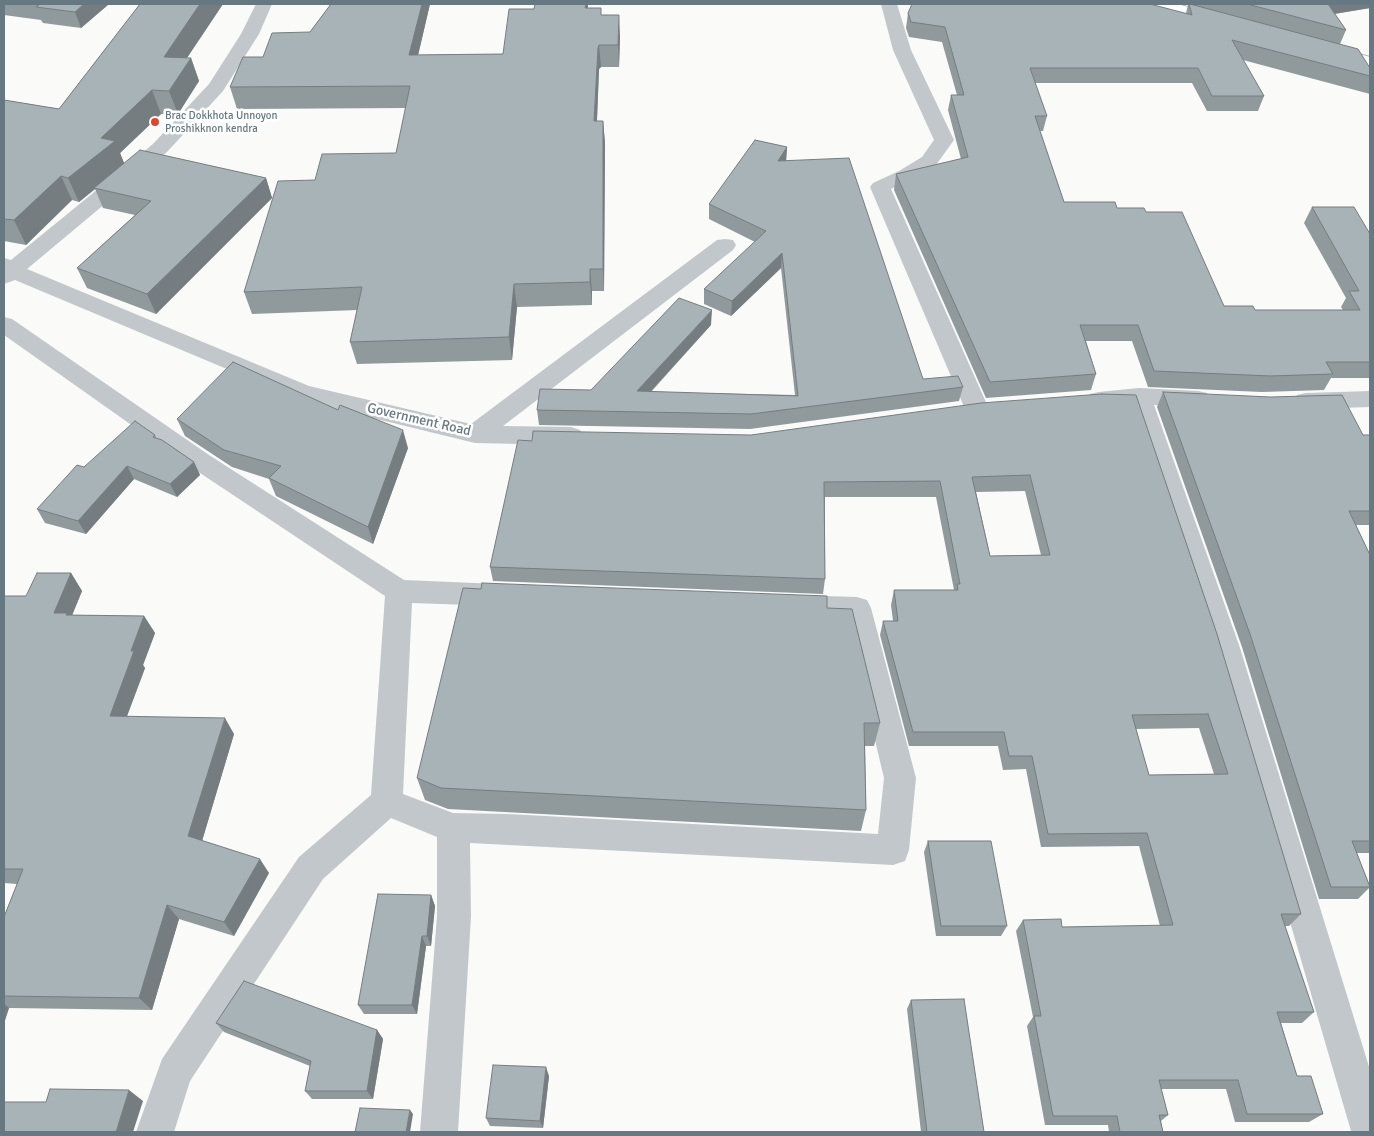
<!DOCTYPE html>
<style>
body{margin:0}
#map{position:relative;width:1374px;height:1136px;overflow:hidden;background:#fafaf8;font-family:Signika,sans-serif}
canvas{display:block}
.frame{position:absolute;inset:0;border:5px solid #667982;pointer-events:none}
</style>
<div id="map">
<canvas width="1374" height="1136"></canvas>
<div class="frame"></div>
</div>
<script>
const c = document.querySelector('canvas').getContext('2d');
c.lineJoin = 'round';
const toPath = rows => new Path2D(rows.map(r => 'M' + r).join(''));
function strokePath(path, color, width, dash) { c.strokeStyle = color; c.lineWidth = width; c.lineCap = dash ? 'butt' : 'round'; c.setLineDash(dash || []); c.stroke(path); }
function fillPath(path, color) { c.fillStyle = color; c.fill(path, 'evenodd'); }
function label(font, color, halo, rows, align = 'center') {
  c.font = font + ' Signika,sans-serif'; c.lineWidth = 5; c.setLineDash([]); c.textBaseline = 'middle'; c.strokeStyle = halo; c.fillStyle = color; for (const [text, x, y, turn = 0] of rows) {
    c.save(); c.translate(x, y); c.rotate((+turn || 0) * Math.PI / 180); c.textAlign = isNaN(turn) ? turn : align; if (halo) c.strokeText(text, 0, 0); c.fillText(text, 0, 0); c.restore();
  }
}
const minor = toPath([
 [256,4,272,4,259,34,223,91,167,152,27,269,309,386,471,424,717,240,725,239,733,240,736,245,733,250,503,426,571,427,580,430,584,436,580,442,571,445,475,443,303,401,15,280,4,284,4,258,11,260,153,144,209,84,241,34,256,4],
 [881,4,897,4,911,50,954,140,936,165,891,189,989,409,986,415,977,417,968,415,965,409,870,187,873,183,899,171,922,157,934,140,893,50,881,4],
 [4,317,12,319,209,455,404,580,498,584,508,587,512,595,508,603,498,606,412,603,403,794,453,813,508,814,878,834,884,778,846,619,790,617,780,614,776,606,780,598,790,595,857,597,867,600,871,608,916,778,909,850,905,861,893,865,470,843,471,916,458,1132,420,1132,437,916,437,837,391,818,323,879,190,1081,174,1132,136,1132,162,1059,299,857,371,795,385,596,191,467,4,335,4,317],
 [1139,388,1198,391,1207,393,1210,399,1207,405,1198,407,1154,405,1240,648,1370,1070,1370,1132,1351,1131,1210,648,1130,405,1099,408,1090,406,1087,400,1090,394,1099,392,1139,388],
 [1370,391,1370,407,1306,409,1297,407,1294,401,1297,395,1306,393,1370,391]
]);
const highway = toPath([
 [1151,4,1177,4,1229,18,1232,22,1229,26,1223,27,1153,8,1151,4],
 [1329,46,1370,57,1370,68,1323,55,1320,51,1323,47,1329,46]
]);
const wall = toPath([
 [4,4,109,4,81,28,43,23,41,20,4,15],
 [140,4,223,4,187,58,191,58,199,81,178,114,161,114,120,153,124,164,266,178,272,198,156,314,87,288,77,268,135,215,103,208,95,189,79,202,72,200,26,245,4,241,4,100,59,109],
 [331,4,430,4,418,55,503,54,534,9,535,4,588,4,588,8,601,8,601,15,620,36,619,67,601,67,599,69,597,121,603,121,605,143,604,291,592,291,592,305,517,307,512,360,357,364,350,342,357,310,252,314,244,292,315,180,396,153,406,108,237,109,230,87,263,57,310,32],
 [1183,4,1370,4,1370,8,1335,14,1346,30,1340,44,1370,68,1370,94,1243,60,1264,96,1258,111,1207,111,1192,83,1035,83,1047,116,1043,131,1040,131,1064,202,1146,212,1224,306,1255,310,1343,310,1341,307,1346,298,1304,223,1312,207,1370,234,1370,378,1331,378,1324,390,1262,392,1148,387,1132,341,1086,341,1096,374,1091,390,986,398,894,190,896,174,961,159,948,110,951,95,957,95,942,42,909,37,906,28,908,13,1186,13,1188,5],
 [787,147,786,161,923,379,963,387,959,401,750,429,539,425,537,410,591,390,711,325,651,392,795,395,781,268,731,316,704,304,704,289,755,242,709,219,709,204],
 [1163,392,1363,435,1370,435,1370,525,1356,525,1370,555,1370,853,1357,853,1370,887,1358,899,1319,899,1242,647,1157,407],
 [1102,394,1301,914,1289,926,1285,926,1314,1012,1302,1023,1281,1023,1297,1076,1323,1114,1309,1122,1235,1122,1226,1089,1161,1089,1168,1115,1161,1121,1163,1132,1109,1132,1108,1125,1045,1125,1027,1026,1033,1017,1016,931,1023,920,1062,927,1160,926,1139,846,1041,847,1026,769,1003,770,998,746,909,746,880,635,883,621,893,621,891,605,894,590,954,590,936,497,825,497,825,579,823,594,493,581,490,567,532,441,751,435],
 [1025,491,1041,555,990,556,976,492],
 [1199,728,1214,774,1149,775,1136,729],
 [177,419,408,448,373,544,276,496,269,479,232,467,185,436],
 [155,435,156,438,194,462,200,475,177,497,134,479,86,534,45,523,37,509,84,467],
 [71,573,82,591,72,615,144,616,155,633,143,665,145,668,127,716,234,734,202,841,269,873,234,936,179,919,152,1010,9,1008,4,1023,4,917,17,884,4,883,4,596,26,596],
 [827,608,880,723,874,746,865,746,866,810,861,831,448,809,425,800,417,778],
 [928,841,1007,926,1001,936,936,936,924,852],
 [431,895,435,906,431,946,426,946,417,1014,364,1014,358,1005],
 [911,1000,984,1132,921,1132,907,1009],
 [216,1023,377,1030,383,1039,373,1099,312,1099,305,1091,310,1066,224,1032],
 [549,1076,543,1128,490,1126,486,1118]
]);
const shadedWall = toPath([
 [84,4,109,4,81,28,75,12],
 [200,4,223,4,172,80,164,57],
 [422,4,430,4,413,77,409,55],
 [586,4,588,4,587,30,585,8],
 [1325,4,1370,4,1370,8,1320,16],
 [619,15,620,36,619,67,618,45],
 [599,45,601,67,599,69,596,143,594,121,598,48],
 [191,58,199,81,178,114,169,91],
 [152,90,161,114,120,153,125,165,94,188,95,189,79,202,68,178,101,138],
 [603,121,605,143,604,291,603,269],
 [787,147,786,162,778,161],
 [61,176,72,200,26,245,14,220],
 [266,178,272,198,156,314,147,294],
 [782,253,781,268,731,316,732,301],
 [590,269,592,291,592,305,590,282],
 [514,284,517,307,512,360,509,337],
 [712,310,711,325,637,406,637,391],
 [403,430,408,448,373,544,368,527],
 [194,462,200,475,177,497,170,484],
 [127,466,134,479,86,534,78,521],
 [71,573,82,591,71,618,54,613],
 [144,616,155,633,143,665,145,668,121,732,110,716,131,651],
 [225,718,234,734,199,851,188,836],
 [260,859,269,873,234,936,224,922],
 [431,895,435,906,431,946,427,936],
 [167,905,179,919,152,1010,139,998],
 [422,936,426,946,417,1014,412,1005],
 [4,1004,9,1008,4,1023],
 [377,1030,383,1039,373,1099,367,1091],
 [546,1067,549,1076,543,1128,540,1121],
 [129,1090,143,1101,133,1132,116,1132],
 [410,1110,413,1114,410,1132,406,1132]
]);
const building = toPath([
 [32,4,84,4,75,12,36,7,39,5,32,4],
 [140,4,200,4,164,57,191,58,169,91,152,90,101,138,115,141,68,178,61,176,14,220,4,219,4,100,59,109,140,4],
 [331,4,422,4,409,55,503,54,509,9,534,9,535,4,586,4,585,8,601,8,601,15,619,15,618,45,599,45,598,48,594,121,603,121,603,269,590,269,590,282,514,284,509,337,350,342,362,287,244,292,278,181,315,180,322,154,396,153,410,86,230,87,243,57,263,57,272,33,310,32,331,4],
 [912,4,1150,4,1192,15,1189,4,1190,4,1358,49,1370,68,1370,76,1232,40,1264,96,1212,96,1198,68,1030,68,1047,116,1035,116,1064,202,1115,202,1117,208,1144,208,1146,212,1182,212,1224,306,1253,306,1255,310,1360,310,1349,291,1359,291,1312,207,1354,207,1370,234,1370,362,1326,362,1333,374,1270,376,1154,371,1138,325,1080,325,1096,374,990,382,896,174,968,157,951,95,964,95,945,27,911,22,908,13,912,4],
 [1247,4,1328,4,1346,30,1247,4],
 [755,140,787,147,778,161,849,158,923,379,958,376,963,387,751,414,537,410,540,389,591,390,679,298,712,310,637,391,798,396,782,253,732,301,704,289,766,231,709,204,755,140],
 [140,150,266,178,147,294,77,268,151,201,94,188,140,150],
 [233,362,338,410,340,405,403,430,368,527,269,478,281,466,224,450,177,419,233,362],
 [1163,392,1270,397,1342,395,1363,435,1370,435,1370,511,1349,511,1370,555,1370,841,1352,841,1370,887,1331,887,1250,634,1163,392],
 [1102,394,1136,395,1217,634,1301,914,1281,914,1314,1012,1277,1012,1297,1076,1311,1076,1323,1114,1247,1114,1238,1080,1159,1080,1168,1115,1159,1115,1163,1132,1120,1132,1117,1116,1053,1116,1034,1016,1041,1016,1023,920,1061,919,1062,927,1173,925,1147,833,1048,834,1032,756,1009,756,1004,732,913,732,883,621,898,621,894,590,958,590,957,584,960,584,940,481,824,482,825,579,490,567,518,440,532,441,533,431,751,435,981,403,1102,394],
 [1030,475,1050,555,990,556,972,477,1030,475],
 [1208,714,1228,774,1149,775,1132,715,1208,714],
 [135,421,155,435,153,437,162,440,194,462,170,484,127,466,78,521,37,509,77,465,84,467,135,421],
 [37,573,71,573,54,613,67,613,66,615,144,616,131,651,134,651,110,716,225,718,188,836,260,859,224,922,167,905,139,998,4,996,4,917,23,869,4,869,4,596,26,596,37,573],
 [482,583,827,596,827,608,852,609,880,723,864,723,866,810,441,788,417,778,463,588,481,589,482,583],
 [928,841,991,841,1007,926,941,926,928,841],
 [378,894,431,895,427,936,422,936,412,1005,358,1005,378,894],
 [244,981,377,1030,367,1091,305,1091,311,1061,216,1023,244,981],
 [964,999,984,1132,927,1132,911,1000,964,999],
 [493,1065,546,1067,540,1121,486,1118,493,1065],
 [50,1089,129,1090,116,1132,4,1132,4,1102,46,1102,50,1089],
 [360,1108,410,1110,406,1132,355,1132,360,1108]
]);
const markers = [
 [155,122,5,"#e04532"]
];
const farPoinames = [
 ["Brac Dokkhota Unnoyon",165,116],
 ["Proshikknon kendra",165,129]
];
const streetNames = [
 ["Government Road",419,420,13]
];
strokePath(highway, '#b5babd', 2);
fillPath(minor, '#c1c7ca');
fillPath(highway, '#fff');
fillPath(wall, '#909a9d');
fillPath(shadedWall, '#767d80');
fillPath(building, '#a8b3b7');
strokePath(building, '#767d80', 1);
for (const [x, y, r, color] of markers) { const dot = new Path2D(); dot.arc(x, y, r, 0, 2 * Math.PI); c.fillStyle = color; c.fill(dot); strokePath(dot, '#fff', 2); }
label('11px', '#667982', '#fff', farPoinames, 'left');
label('14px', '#667982', '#fff', streetNames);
</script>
